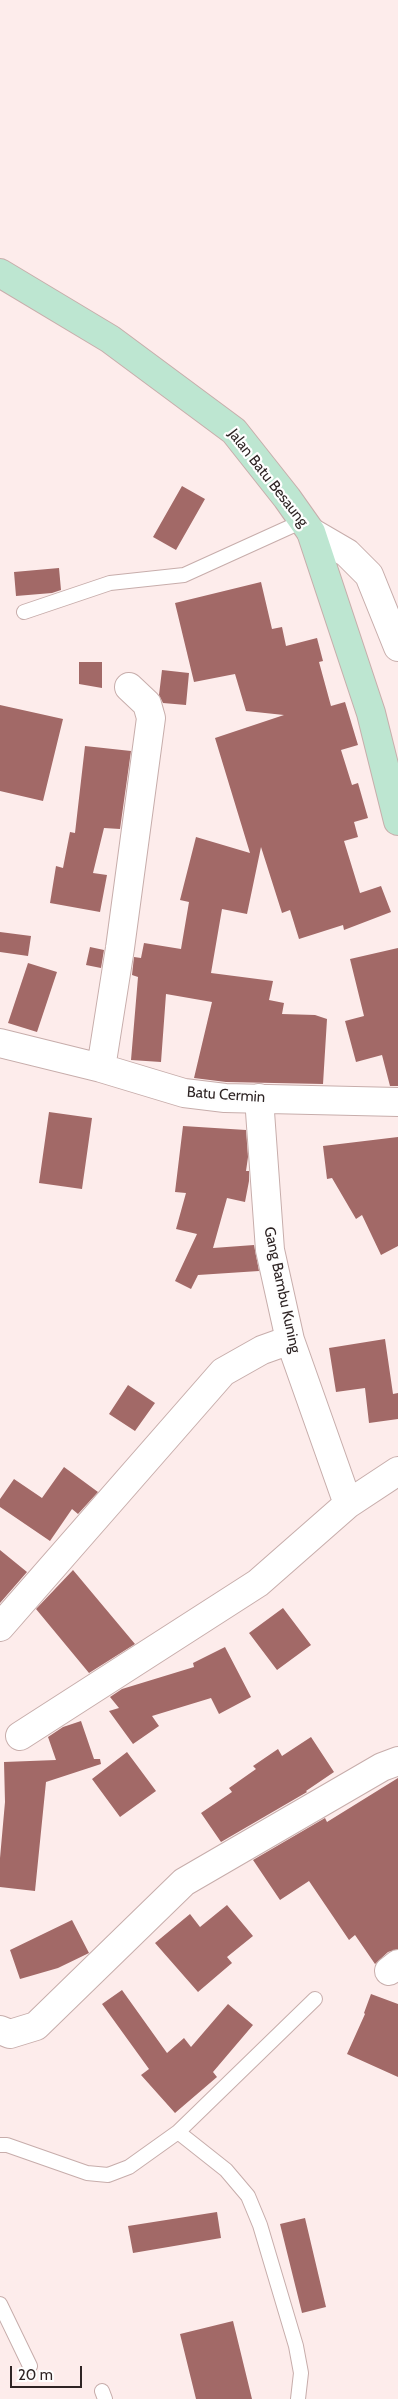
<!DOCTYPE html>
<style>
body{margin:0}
#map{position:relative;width:398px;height:2399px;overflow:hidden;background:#fdeceb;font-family:Cabin,sans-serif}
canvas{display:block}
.scale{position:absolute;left:10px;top:2366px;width:72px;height:22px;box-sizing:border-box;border:2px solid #2e2424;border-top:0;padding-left:6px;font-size:15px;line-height:18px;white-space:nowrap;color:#2e2424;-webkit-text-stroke:4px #fefefe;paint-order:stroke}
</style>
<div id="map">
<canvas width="398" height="2399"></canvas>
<div class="scale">20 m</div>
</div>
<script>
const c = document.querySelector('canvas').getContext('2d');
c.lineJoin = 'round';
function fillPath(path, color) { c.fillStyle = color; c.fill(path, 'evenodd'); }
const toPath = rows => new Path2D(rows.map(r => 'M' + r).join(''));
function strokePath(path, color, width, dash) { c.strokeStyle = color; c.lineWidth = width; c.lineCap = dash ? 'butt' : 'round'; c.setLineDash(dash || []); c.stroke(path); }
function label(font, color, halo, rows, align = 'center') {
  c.font = font + ' Cabin,sans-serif'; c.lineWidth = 4.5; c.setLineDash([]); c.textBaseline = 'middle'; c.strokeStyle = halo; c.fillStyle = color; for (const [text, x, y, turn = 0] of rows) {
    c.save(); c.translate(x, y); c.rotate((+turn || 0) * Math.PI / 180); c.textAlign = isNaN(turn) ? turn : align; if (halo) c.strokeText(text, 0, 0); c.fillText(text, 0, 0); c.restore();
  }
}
const building = toPath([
 [182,486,205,499,176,550,153,537],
 [59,568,61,590,52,593,16,596,14,572],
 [261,582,272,629,282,627,286,646,317,638,323,661,319,662,331,706,345,702,358,745,341,750,352,785,358,783,368,818,354,822,358,837,344,841,360,893,381,886,391,912,344,930,343,925,299,939,290,910,282,913,261,847,247,914,222,909,211,973,273,981,269,1000,284,1003,282,1014,315,1015,327,1019,323,1084,226,1082,194,1078,212,1002,166,994,161,1062,131,1060,138,977,132,975,134,957,141,958,144,943,181,949,189,902,180,900,196,837,250,853,215,738,284,715,246,711,235,674,194,682,175,603],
 [79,662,102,662,102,688,79,684],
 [162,670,189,673,186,705,163,703,159,695],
 [0,705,63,719,43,801,0,791],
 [85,746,131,751,120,829,104,828,93,873,107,875,100,912,50,903,56,866,63,868,70,832,75,833],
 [0,932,31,936,28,956,0,952],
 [90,947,104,950,101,968,86,965],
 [398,948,398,1086,390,1086,382,1055,356,1062,345,1021,364,1016,350,959],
 [28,963,57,972,37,1032,8,1023],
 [49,1112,92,1118,82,1189,39,1183],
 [183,1126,246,1130,248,1157,246,1171,249,1171,249,1181,245,1202,227,1198,213,1248,254,1245,259,1271,198,1275,191,1289,175,1281,197,1234,176,1229,186,1193,175,1192],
 [398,1137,398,1246,381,1255,362,1215,356,1219,332,1178,327,1179,323,1146],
 [385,1339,393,1394,398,1393,398,1419,369,1423,365,1388,336,1392,329,1348],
 [128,1385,155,1403,135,1431,109,1414],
 [64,1467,98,1492,78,1514,72,1509,50,1541,0,1507,0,1499,14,1479,42,1498],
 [0,1550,27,1572,0,1603],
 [73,1570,135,1644,89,1673,36,1609],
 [283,1608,311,1645,277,1670,249,1633],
 [225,1647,251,1697,219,1714,211,1698,152,1716,159,1726,133,1744,109,1711,119,1708,110,1697,122,1689,194,1667,193,1663],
 [81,1721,94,1759,100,1759,101,1764,46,1782,35,1891,0,1887,0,1858,5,1802,4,1762,56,1760,48,1737,63,1727],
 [311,1737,334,1772,306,1791,307,1792,221,1842,201,1813,232,1792,229,1788,256,1769,253,1766,278,1749,282,1756],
 [127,1752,156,1791,120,1817,92,1779],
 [398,1778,398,1949,388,1952,375,1964,355,1935,349,1940,309,1881,280,1900,253,1860,325,1818,327,1822],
 [227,1905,253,1936,227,1957,232,1963,198,1992,155,1943,190,1914,200,1927],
 [72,1920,89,1953,58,1968,20,1979,10,1950],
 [122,1990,167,2053,184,2038,191,2047,228,2004,253,2025,213,2072,217,2077,175,2113,141,2075,149,2069,102,2004],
 [371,1994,398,2004,398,2077,347,2054,365,2014,364,2013],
 [217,2212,221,2238,133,2253,128,2226],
 [305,2218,326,2307,302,2313,280,2224],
 [233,2321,252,2399,196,2399,180,2334]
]);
const lane = toPath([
 [24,612,110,583,184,575,303,521],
 [178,2132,226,2170,248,2196,260,2225,296,2346,301,2373,298,2399],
 [0,2145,7,2145,87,2173,108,2175,129,2167,178,2132,315,1999],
 [0,2304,30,2366],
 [102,2391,105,2399]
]);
const street = toPath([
 [311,532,347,553,369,575,398,647],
 [0,1043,101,1068,184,1093,225,1098,398,1102],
 [101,1068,120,948,151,718,147,704,129,687],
 [259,1098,270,1250,290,1340,348,1504],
 [0,1627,223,1372,262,1350,290,1340],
 [20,1736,258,1583,348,1504,398,1471],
 [389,1971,398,1964],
 [0,2030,10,2034,36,2026,184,1882,382,1767,398,1761]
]);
const secondary = toPath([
 [0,273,110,339,234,431,287,498,311,532,371,713,398,821]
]);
const streetNames = [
 ["Jalan Batu Besaung",268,478,52],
 ["Batu Cermin",226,1095,4],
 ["Gang Bambu Kuning",282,1290,78]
];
fillPath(building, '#a26967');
strokePath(lane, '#c7adab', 16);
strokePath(street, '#c7adab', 30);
strokePath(secondary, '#c7adab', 30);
strokePath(lane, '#fff', 14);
strokePath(street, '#fff', 28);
strokePath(secondary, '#bde6d1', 28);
label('15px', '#2e2424', '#fefefe', streetNames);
</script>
